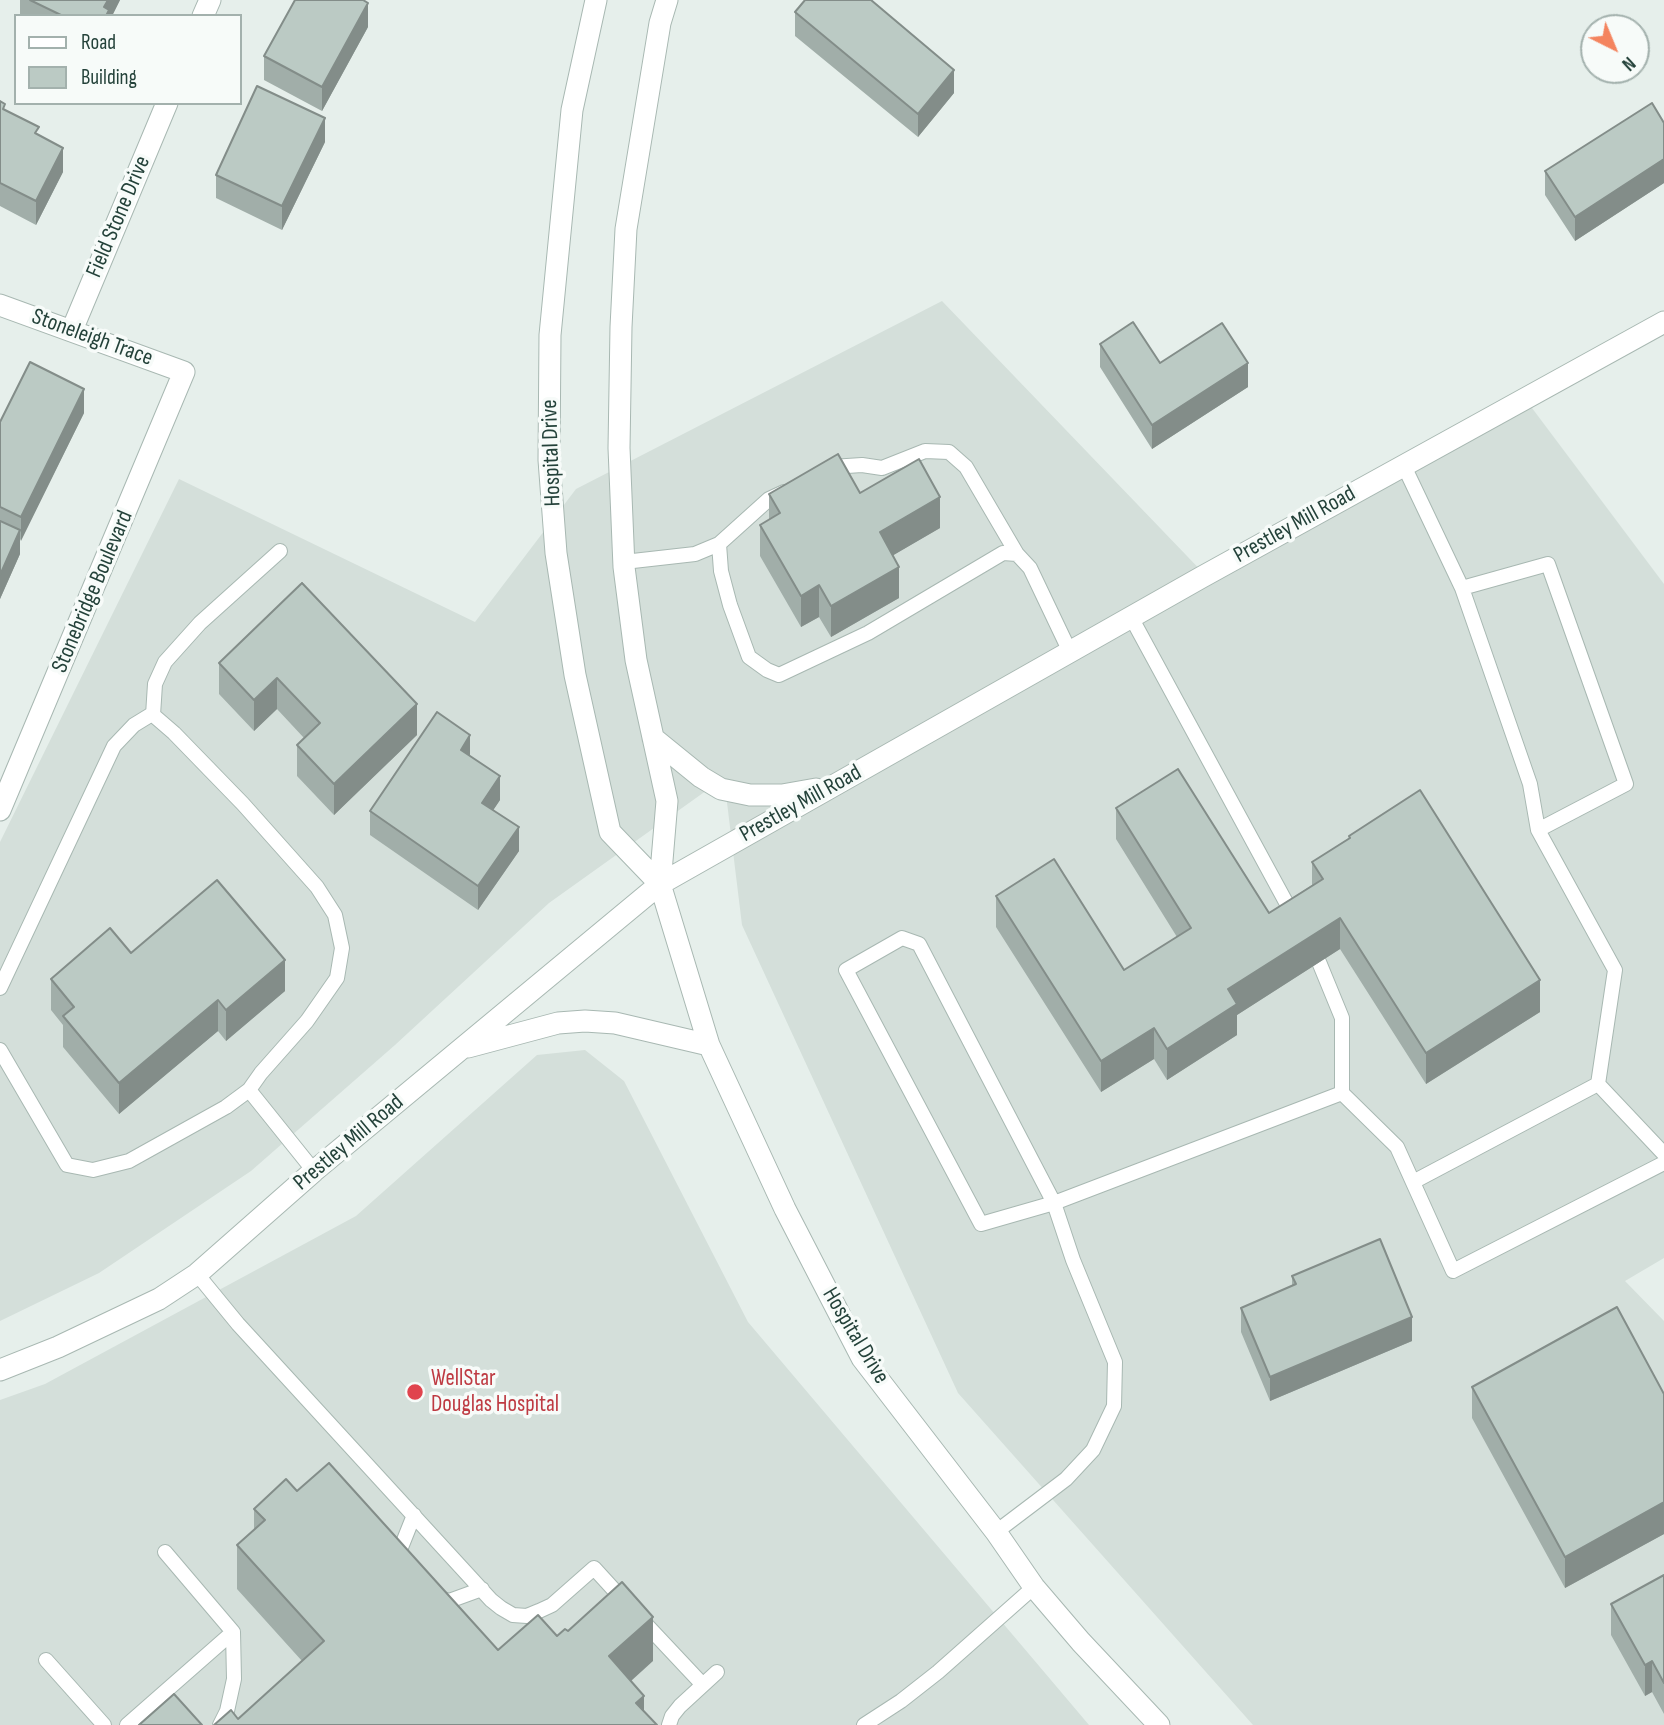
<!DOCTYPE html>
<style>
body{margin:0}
#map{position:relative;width:1664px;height:1725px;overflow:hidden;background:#e6efeb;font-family:"Sofia Sans Condensed",sans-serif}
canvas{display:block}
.legend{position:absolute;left:14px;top:14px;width:228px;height:91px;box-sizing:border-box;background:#f7fbf9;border:2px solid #a3b1ad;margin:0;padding:9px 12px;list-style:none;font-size:21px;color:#24423a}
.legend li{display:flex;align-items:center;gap:14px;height:35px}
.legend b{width:35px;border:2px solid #a3b1ad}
.north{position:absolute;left:1580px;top:14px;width:70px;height:70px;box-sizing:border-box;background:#f7fbf9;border:2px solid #a3b1ad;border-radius:50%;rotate:137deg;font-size:19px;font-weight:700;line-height:28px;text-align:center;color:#24423a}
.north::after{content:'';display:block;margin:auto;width:24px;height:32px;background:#f4845f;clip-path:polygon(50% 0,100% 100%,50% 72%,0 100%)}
</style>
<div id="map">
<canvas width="1664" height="1725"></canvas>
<ul class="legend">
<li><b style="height:9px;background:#fff"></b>Road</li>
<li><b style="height:19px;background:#bbcac4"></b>Building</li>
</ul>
<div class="north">N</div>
</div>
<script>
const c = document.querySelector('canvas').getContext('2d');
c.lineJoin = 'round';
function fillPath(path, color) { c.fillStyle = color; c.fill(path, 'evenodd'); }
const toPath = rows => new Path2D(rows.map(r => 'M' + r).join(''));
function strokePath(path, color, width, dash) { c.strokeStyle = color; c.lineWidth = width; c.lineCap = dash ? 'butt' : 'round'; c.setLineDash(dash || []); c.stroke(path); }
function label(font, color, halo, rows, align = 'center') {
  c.font = font + ' "Sofia Sans Condensed",sans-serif'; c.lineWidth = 7; c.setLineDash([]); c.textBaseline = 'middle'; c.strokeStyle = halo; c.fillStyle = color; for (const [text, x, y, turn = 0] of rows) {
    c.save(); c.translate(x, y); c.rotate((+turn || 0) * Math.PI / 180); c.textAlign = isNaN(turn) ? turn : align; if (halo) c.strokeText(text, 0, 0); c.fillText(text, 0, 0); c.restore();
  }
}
const built = toPath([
 [942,301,1211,581,1526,400,1664,584,1664,1258,1625,1281,1664,1321,1664,1725,1253,1725,958,1393,742,925,724,778,549,903,395,1045,251,1171,99,1273,0,1321,0,842,179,479,475,622,576,489],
 [585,1050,624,1081,748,1322,1089,1725,0,1725,0,1400,45,1384,356,1216,537,1055]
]);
const service = toPath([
 [1404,466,1462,588,1530,784,1538,830,1615,970,1598,1084],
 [827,470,832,467,862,465,882,468,925,451,949,452,966,467,1017,554],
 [719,544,769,499,784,492],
 [624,562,695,554,719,544,721,571,730,605,749,657,767,670,779,675,868,633,1003,553,1017,554,1030,568,1070,652],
 [1462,588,1548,564,1626,784,1538,830],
 [1131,617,1294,917],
 [153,715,155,684,165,662,200,623,280,551],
 [1319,962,1342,1018,1342,1093,1397,1147,1453,1271,1664,1163],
 [0,988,114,746,134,725,152,714,174,733,243,804,317,887,335,915,342,948,337,978,307,1021,261,1073,249,1090,226,1107,129,1161,93,1170,67,1165,0,1050],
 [249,1090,314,1171],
 [1413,1182,1598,1084,1664,1154],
 [197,1274,238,1324,491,1600,501,1608,513,1615,527,1616,539,1611,552,1605,594,1568,625,1602],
 [996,1532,1066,1479,1093,1450,1114,1406,1115,1362,1073,1260,1054,1203,919,944,902,938,846,970,981,1224,1054,1203,1342,1093],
 [165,1552,233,1632,234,1679,227,1711,220,1725],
 [403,1559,400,1550,414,1515],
 [435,1596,449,1601,482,1589],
 [641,1619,703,1685],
 [46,1660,104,1725],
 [127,1725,233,1632],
 [669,1725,672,1716,680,1706,717,1672],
 [864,1725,901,1701,938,1672,1034,1587]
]);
const minor = toPath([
 [203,16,210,0],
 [0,305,184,372,0,810],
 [72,330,167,103]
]);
const tertiary = toPath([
 [596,0,572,110,550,335,549,460,556,553,575,675,610,832,660,884],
 [667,0,660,23,626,229,621,327,619,448,624,567,636,660,667,801,660,884,709,1045,785,1209,862,1358,996,1532,1034,1587,1081,1642,1159,1725],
 [653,738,701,777,721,789,750,795,782,795,816,789],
 [468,1047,558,1023,585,1021,615,1023,709,1045],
 [0,1370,58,1347,159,1299,197,1274,314,1171,660,884,1202,577,1664,322]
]);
const wall = toPath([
 [20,0,120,0,112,16,20,16],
 [795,12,954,93,918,137,795,36],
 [368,27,322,111,264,80,264,56],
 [0,101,5,110,39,135,63,172,36,225,0,206],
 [1664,123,1664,183,1575,241,1545,195,1545,171],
 [325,142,282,230,216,198,216,175],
 [1100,344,1160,363,1248,387,1152,449,1100,367],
 [84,413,20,541,20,554,0,599,0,422],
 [860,493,940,528,893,555,899,598,831,637,819,617,801,627,760,556,760,525,769,520,769,494],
 [302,583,417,735,334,815,297,776,297,745,304,738,277,709,254,731,219,694,219,663],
 [470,756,500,800,493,810,519,851,478,910,370,835,370,811],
 [1116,808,1269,913,1312,885,1312,862,1349,838,1349,836,1540,1012,1426,1084,1340,949,1237,1015,1237,1035,1167,1080,1154,1059,1101,1092,996,927,996,896,1124,970,1177,937,1116,839],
 [131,953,285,991,226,1041,218,1031,119,1114,63,1047,63,1025,51,1010,51,979],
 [1292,1276,1412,1341,1270,1401,1241,1332,1241,1308,1292,1286],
 [1472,1387,1664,1394,1664,1534,1565,1588,1472,1418],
 [297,1491,498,1650,557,1636,568,1631,653,1661,238,1719,302,1661,237,1589,237,1545,254,1530,254,1509],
 [1664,1575,1664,1714,1652,1692,1645,1696,1611,1635,1611,1604]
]);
const shadedWall = toPath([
 [108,0,120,0,112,16,104,16,104,7],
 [368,3,368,27,322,111,322,87],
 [954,70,954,93,918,137,918,114],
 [325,118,325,142,282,230,282,206],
 [63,148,63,172,36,225,36,201],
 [1664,159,1664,183,1575,241,1575,217],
 [1248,363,1248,387,1152,449,1152,425],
 [84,389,84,413,21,541,21,517],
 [940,497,940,528,880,563,880,532],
 [20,530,20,554,0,599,0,575],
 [899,567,899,598,831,637,831,606],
 [819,585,819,617,801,627,801,596],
 [277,678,277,709,254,731,254,700],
 [417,704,417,735,334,815,334,784],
 [470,735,470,759,461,750],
 [500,776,500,800,482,827,482,803],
 [519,827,519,851,478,910,478,886],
 [1340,918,1340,949,1237,1015,1237,1035,1167,1080,1167,1049,1228,989],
 [285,960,285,991,226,1041,226,1010],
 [1540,980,1540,1012,1426,1084,1426,1053],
 [218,1000,218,1031,119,1114,119,1083],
 [1154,1028,1154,1059,1101,1092,1101,1061],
 [1412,1317,1412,1341,1270,1401,1270,1377],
 [1664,1502,1664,1534,1565,1588,1565,1557],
 [653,1617,653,1661,609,1701,609,1656],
 [1652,1661,1652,1692,1645,1696,1645,1665],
 [644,1696,644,1725,636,1703]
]);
const building = toPath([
 [30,0,108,0,104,7,109,10,106,16,63,16,30,0],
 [295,0,363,0,368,3,322,87,264,56,295,0],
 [805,0,871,0,954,70,918,114,795,12,805,0],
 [257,86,325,118,282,206,216,175,257,86],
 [0,101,5,104,3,109,39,127,35,133,63,148,36,201,0,183,0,101],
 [1652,103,1664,123,1664,159,1575,217,1545,171,1652,103],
 [1133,322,1160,363,1222,323,1248,363,1152,425,1100,344,1133,322],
 [30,362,84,389,21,517,0,507,0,422,30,362],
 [838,454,860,493,919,459,940,497,880,532,899,567,831,606,819,585,801,596,760,525,780,513,769,494,838,454],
 [0,521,20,530,0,575,0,521],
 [302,583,417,704,334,784,297,745,320,723,277,678,254,700,219,663,302,583],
 [437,712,470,735,461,750,500,776,482,803,519,827,478,886,370,811,437,712],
 [1178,769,1269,913,1323,879,1312,862,1350,838,1349,836,1420,790,1540,980,1426,1053,1340,918,1228,989,1237,1004,1167,1049,1154,1028,1101,1061,996,896,1054,859,1124,970,1191,928,1116,808,1178,769],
 [217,880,285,960,226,1010,218,1000,119,1083,63,1016,74,1007,51,979,110,928,131,953,217,880],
 [1380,1239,1412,1317,1270,1377,1241,1308,1296,1284,1292,1276,1380,1239],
 [1617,1307,1664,1394,1664,1502,1565,1557,1472,1387,1617,1307],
 [329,1463,498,1650,538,1615,557,1636,565,1629,568,1631,622,1582,653,1617,609,1656,644,1696,636,1703,657,1725,214,1725,231,1710,238,1719,324,1641,237,1545,265,1520,254,1509,286,1479,297,1491,329,1463],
 [1664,1575,1664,1683,1652,1661,1645,1665,1611,1604,1664,1575],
 [174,1694,202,1725,139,1725,174,1694]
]);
const markers = [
 [415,1392,9,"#e0444e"]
];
const streetNames = [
 ["Field Stone Drive",119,217,-67],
 ["Stoneleigh Trace",92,338,20],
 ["Hospital Drive",552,453,-92],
 ["Prestley Mill Road",1295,525,-29],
 ["Stonebridge Boulevard",93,592,-67],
 ["Prestley Mill Road",801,804,-29],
 ["Prestley Mill Road",349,1143,-40],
 ["Hospital Drive",855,1336,59]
];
const healthNames = [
 ["WellStar",431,1379],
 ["Douglas Hospital",431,1405]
];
fillPath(built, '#d4dfda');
strokePath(service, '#a8b8b2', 16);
strokePath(minor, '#a8b8b2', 23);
strokePath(tertiary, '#a8b8b2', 23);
strokePath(service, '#fff', 14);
strokePath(minor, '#fff', 21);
strokePath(tertiary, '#fff', 21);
fillPath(wall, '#a1aea9');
fillPath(shadedWall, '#838d89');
fillPath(building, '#bbcac4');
strokePath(building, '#838d89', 2);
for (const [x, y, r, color] of markers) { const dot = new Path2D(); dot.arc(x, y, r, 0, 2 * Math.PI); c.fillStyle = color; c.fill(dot); strokePath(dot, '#f7fbf9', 2.5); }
label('23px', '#24423a', '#f7fbf9', streetNames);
label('23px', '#be3a42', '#f7fbf9', healthNames, 'left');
</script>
